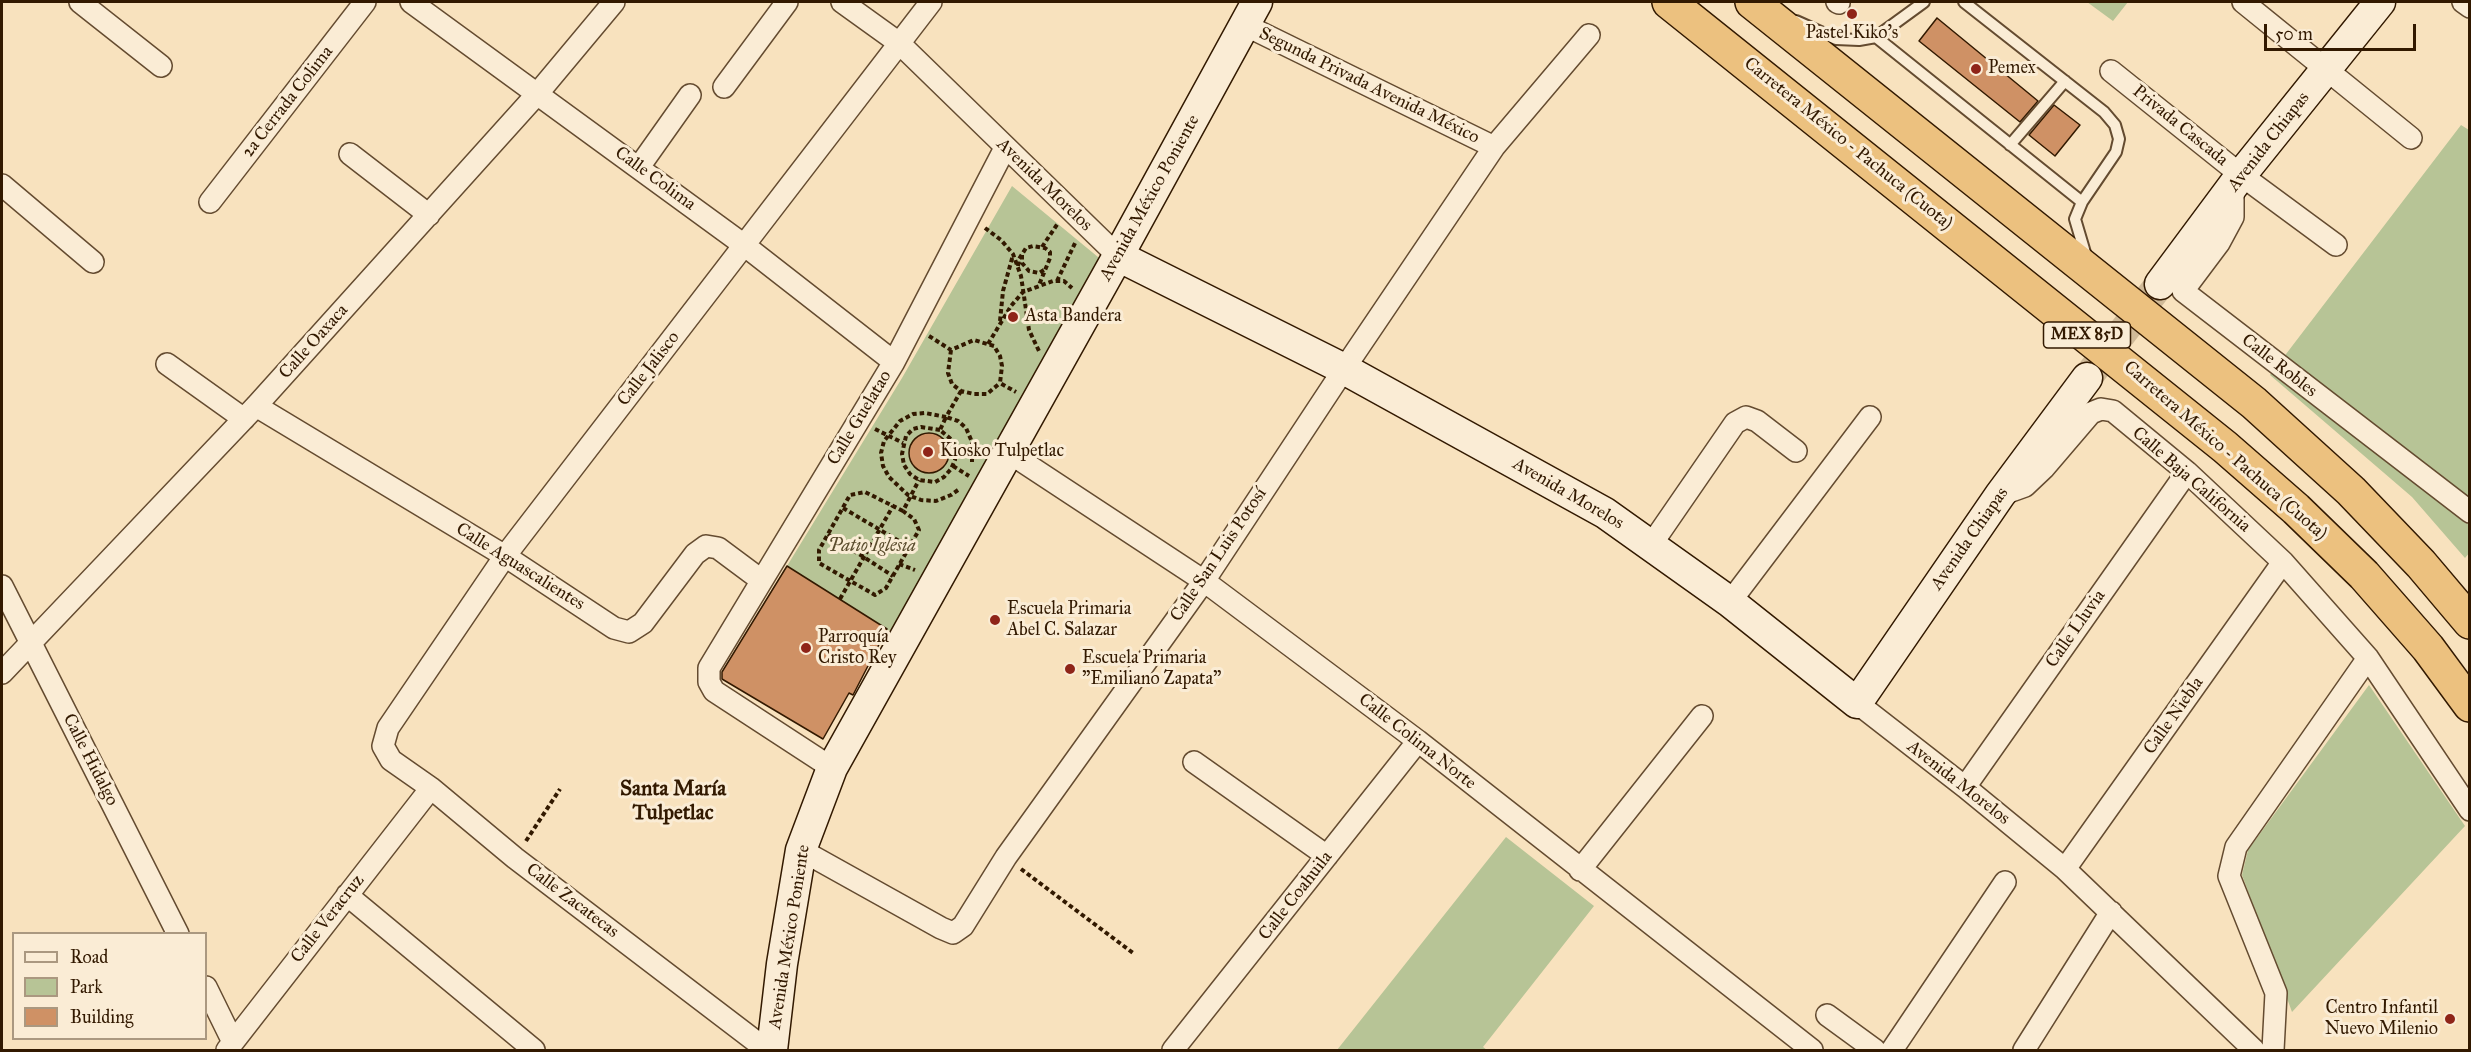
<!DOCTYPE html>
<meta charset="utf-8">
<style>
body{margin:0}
#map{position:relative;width:2471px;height:1052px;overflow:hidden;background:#f8e2be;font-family:"IM FELL Great Primer",serif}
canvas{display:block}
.frame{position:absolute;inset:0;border:3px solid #321900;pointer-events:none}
.legend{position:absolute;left:12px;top:932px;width:195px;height:108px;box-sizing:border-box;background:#faecd5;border:2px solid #aa9880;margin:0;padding:8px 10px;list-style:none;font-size:18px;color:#321900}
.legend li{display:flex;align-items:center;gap:12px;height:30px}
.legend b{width:30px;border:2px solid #aa9880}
.scale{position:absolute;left:2264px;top:24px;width:152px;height:27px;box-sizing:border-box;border:3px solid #321900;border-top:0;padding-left:8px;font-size:18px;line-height:21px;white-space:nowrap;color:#321900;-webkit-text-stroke:4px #faecd5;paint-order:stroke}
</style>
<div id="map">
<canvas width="2471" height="1052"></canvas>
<div class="frame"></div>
<ul class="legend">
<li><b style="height:8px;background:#faecd5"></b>Road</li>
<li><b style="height:16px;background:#b7c496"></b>Park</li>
<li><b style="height:16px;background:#cf9165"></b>Building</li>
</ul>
<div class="scale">50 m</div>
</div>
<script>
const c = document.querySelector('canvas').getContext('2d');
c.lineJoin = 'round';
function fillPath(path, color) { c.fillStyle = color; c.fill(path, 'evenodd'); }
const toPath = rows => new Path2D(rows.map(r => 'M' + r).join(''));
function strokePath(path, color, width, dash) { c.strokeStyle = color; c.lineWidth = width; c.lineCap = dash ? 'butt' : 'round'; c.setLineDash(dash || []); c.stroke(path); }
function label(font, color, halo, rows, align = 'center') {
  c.font = font + ' "IM FELL Great Primer",serif'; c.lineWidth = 6; c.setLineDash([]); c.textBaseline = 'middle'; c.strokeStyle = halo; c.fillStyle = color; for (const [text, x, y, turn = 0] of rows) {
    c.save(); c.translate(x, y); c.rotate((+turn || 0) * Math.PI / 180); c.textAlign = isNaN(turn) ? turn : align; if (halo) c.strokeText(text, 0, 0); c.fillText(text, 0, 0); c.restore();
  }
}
const green = toPath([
 [2087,2,2128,2,2113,21],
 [2461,125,2469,130,2470,552,2465,558,2412,497,2270,375],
 [1012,186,1104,262,896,635,787,566,902,378],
 [2369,685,2465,826,2292,1012,2242,875,2248,850],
 [1506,837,1594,906,1483,1047,1487,1050,1337,1050]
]);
const building = toPath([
 [1937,18,2038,101,2020,122,1919,41,1937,18],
 [2054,105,2080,125,2055,156,2029,135,2054,105],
 '909 453a20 20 0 1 1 40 0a20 20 0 1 1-40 0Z',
 [787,566,887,629,853,695,849,693,823,739,722,679,722,672,787,566]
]);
const secondaryTunnel = toPath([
 [2087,378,2160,284]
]);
const path = toPath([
 [985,228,1001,240,1013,254,1021,276,1029,330,1039,351],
 [1042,247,1058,223],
 [1022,255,1022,263,1029,271,1039,273,1044,270],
 [1018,266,1019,259,1026,248,1033,246,1045,248,1050,252,1050,258,1039,285],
 [1057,281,1076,241],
 [1000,321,1003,291,1013,255],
 [929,336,951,350,974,340,994,346,1000,356,1002,366,1000,383,1016,392],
 [988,344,1011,306,1023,292,1053,281,1064,281,1072,288],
 [951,350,948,373,952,384,961,391,974,394,987,394,1000,383],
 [875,429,903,443],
 [940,430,921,427,913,429,906,436,902,454,904,465,910,474,919,480,935,482,944,477,951,469,955,460,955,450,952,440,940,430,946,417,958,421,966,428,972,442,972,463],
 [953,466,969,476],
 [958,490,951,495,936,501,921,500,908,495,889,477,883,466,881,453,884,441,900,421,913,414,925,413,946,417,961,391],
 [843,508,909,547],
 [903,511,865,492,850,495,819,550,819,563,875,595,886,588,919,530,914,519,903,511,919,480],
 [828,534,893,576],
 [899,564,915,570],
 [840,599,893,506],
 [526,841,560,789],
 [1021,869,1133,953]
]);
const lane = toPath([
 [1964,2,2104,112,2115,125,2119,139,2116,152,2082,202,2075,219,2086,256],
 [1796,21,1836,39,1859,40,1876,37,1924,2],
 [1876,37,2082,202],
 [2010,145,2065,81]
]);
const street = toPath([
 [80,2,161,66],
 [411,2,744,245,894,362],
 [842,2,899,43,1118,256],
 [1837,2,1839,3],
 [2243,2,2411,138],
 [2463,2,2470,7],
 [1245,25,1494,147],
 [2111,71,2241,175,2336,245],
 [724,87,787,2],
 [350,154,429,215],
 [639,167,690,95],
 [2,185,93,262],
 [2233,188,2233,217,2219,243,2183,291,2470,512],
 [210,202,365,2],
 [167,364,244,419],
 [256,406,505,556,614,628,629,632,643,623,695,554,706,546,718,548,761,580],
 [1008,452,1204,581,1418,741,1812,1050],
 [2000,495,2025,486,2044,468,2091,413,2101,409,2113,411,2187,472,2283,562,2368,658,2470,810],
 [1651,545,1735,423,1746,417,1757,421,1796,451],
 [2,586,178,934],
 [1730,602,1870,417],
 [2,673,256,406,538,93,614,2],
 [1857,703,1965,787,2065,869,2254,1050],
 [1194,762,1327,856],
 [832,768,714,691,709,682,709,668,894,362,1005,148],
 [1965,787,2187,472],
 [801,850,941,928,953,933,963,926,1006,857,1204,581,1344,369,1494,147,1589,35],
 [2065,869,2283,562],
 [1580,870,1702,716],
 [347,895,534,1050],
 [206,987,233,1042],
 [1827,1015,1875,1050],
 [227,1050,431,788],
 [767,1050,515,858,431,788,391,760,383,746,388,728,505,556,931,2],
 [1173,1050,1418,741],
 [1892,1050,2005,882],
 [2024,1050,2111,912],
 [2273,1050,2276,993,2229,876,2236,847,2368,658]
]);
const secondary = toPath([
 [1118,256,1344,369,1605,513,1730,602,1857,703,2000,495,2087,378],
 [2160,284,2241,175,2380,2],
 [772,1050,782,964,801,850,832,768,1118,256,1257,2]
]);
const highway = toPath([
 [1669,2,2225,447,2296,509,2364,575,2428,648,2470,705],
 [1752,2,2254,403,2351,491,2421,564,2470,622]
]);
const markers = [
 [1852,14,6,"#8f2418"],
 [1976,69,6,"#8f2418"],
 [1013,317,6,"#8f2418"],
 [928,452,6,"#8f2418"],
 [995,620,6,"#8f2418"],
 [806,648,6,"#8f2418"],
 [1070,669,6,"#8f2418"],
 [2450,1019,6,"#8f2418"]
];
const shields = [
 [2087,335,87]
];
const shieldNames = [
 ["MEX 85D",2087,335]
];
const poiNames = [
 ["Pastel Kiko's",1852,34,"center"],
 ["Pemex",1988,69],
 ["Asta Bandera",1025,317],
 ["Kiosko Tulpetlac",940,452],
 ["Escuela Primaria",1007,610],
 ["Abel C. Salazar",1007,631],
 ["Parroquía",818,638],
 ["Cristo Rey",818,659],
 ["Escuela Primaria",1082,659],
 ["\"Emiliano Zapata\"",1082,680],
 ["Centro Infantil",2438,1009,"right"],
 ["Nuevo Milenio",2438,1030,"right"]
];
const streetNames = [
 ["Segunda Privada Avenida México",1369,86,26],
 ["2a Cerrada Colima",288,102,-52],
 ["Privada Cascada",2180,126,39],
 ["Avenida Chiapas",2269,142,-52],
 ["Carretera México - Pachuca (Cuota)",1848,144,39],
 ["Calle Colima",655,179,36],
 ["Avenida Morelos",1044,185,44],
 ["Avenida México Poniente",1150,198,-61],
 ["Calle Oaxaca",314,342,-48],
 ["Calle Robles",2279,366,38],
 ["Calle Jalisco",649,369,-52],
 ["Calle Guelatao",860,418,-59],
 ["Carretera México - Pachuca (Cuota)",2225,451,41],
 ["Calle Baja California",2191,480,41],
 ["Avenida Morelos",1568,494,30],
 ["Avenida Chiapas",1970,539,-55],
 ["Calle San Luis Potosí",1219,555,-56],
 ["Calle Aguascalientes",520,567,32],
 ["Calle Lluvia",2076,629,-55],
 ["Calle Niebla",2174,716,-55],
 ["Calle Colima Norte",1417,742,38],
 ["Calle Hidalgo",90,760,63],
 ["Avenida Morelos",1958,783,38],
 ["Calle Coahuila",1296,896,-52],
 ["Calle Zacatecas",572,901,37],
 ["Calle Veracruz",328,919,-52],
 ["Avenida México Poniente",790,937,-81]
];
const parkNames = [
 ["Patio Iglesia",872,547]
];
const quarterNames = [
 ["Santa María",673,790],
 ["Tulpetlac",673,814]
];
fillPath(green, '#b7c496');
fillPath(building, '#cf9165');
strokePath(building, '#321900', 1.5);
strokePath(secondaryTunnel, '#d0ba98', 30, [30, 15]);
strokePath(lane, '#644b30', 14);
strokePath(street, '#644b30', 24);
strokePath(secondary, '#321900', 33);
strokePath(highway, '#321900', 36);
strokePath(path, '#321900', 4, [4.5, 3]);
strokePath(lane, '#faecd5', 10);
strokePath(street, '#faecd5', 21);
strokePath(secondary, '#faecd5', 30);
strokePath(highway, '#ecc17f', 33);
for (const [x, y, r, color] of markers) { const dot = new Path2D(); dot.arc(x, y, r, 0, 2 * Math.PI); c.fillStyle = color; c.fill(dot); strokePath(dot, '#faecd5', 2); }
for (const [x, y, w] of shields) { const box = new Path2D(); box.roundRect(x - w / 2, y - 13, w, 26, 4.5); c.fillStyle = '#faecd5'; c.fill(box); strokePath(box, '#321900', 1.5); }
label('bold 16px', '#321900', null, shieldNames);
label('18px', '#321900', '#faecd5', poiNames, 'left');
label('18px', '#321900', '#faecd5', streetNames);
label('italic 18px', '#5a4c2d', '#faecd5', parkNames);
label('bold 21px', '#321900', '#faecd5', quarterNames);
</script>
